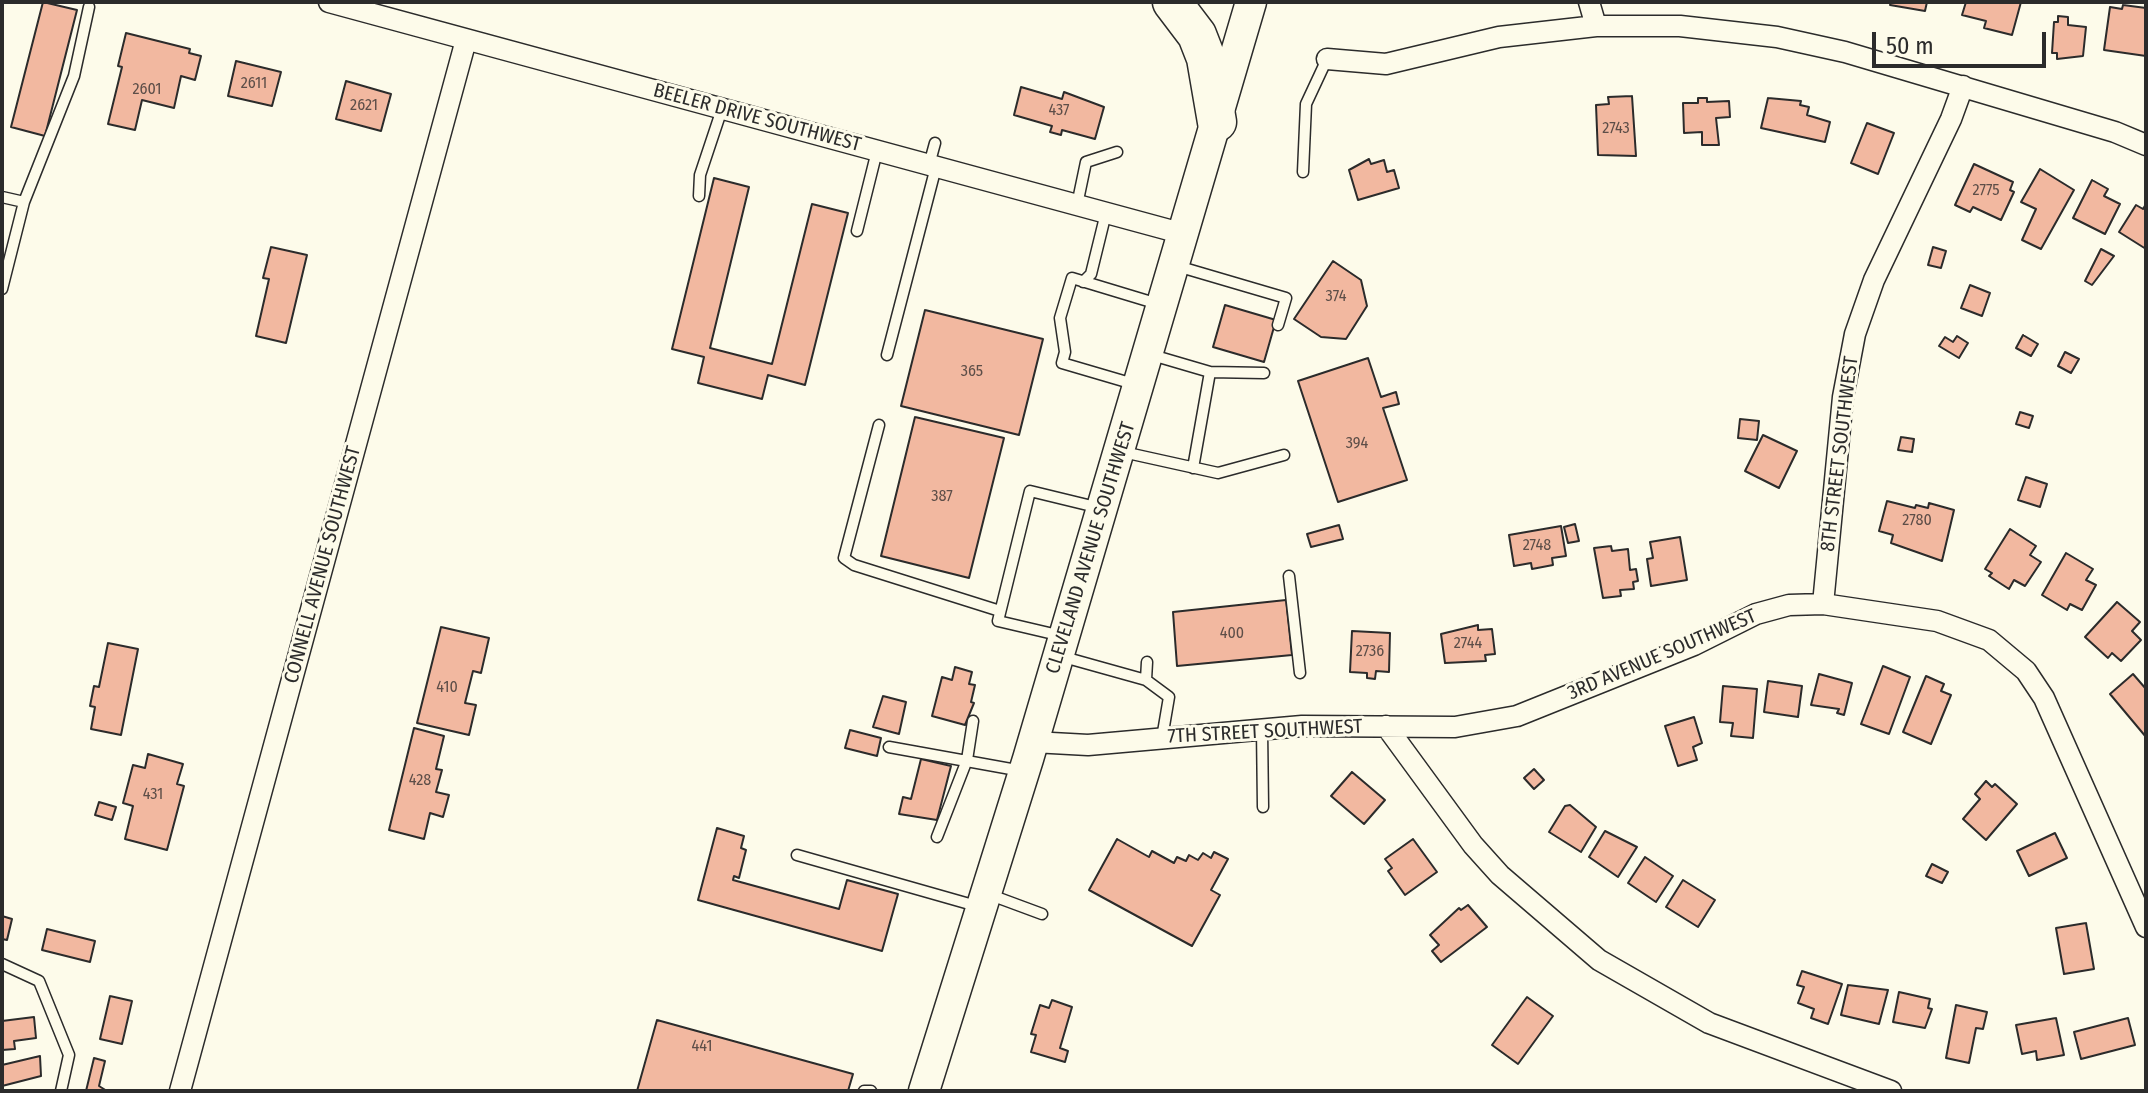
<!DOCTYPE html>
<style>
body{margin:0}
#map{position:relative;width:2148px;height:1093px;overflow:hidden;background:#fdfbea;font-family:"Fira Sans Condensed",sans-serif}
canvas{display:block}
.frame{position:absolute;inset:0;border:4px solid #2b2b2b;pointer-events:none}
.scale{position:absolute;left:1872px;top:32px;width:174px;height:36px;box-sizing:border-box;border:4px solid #2b2b2b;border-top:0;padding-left:10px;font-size:24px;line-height:28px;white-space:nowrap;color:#2b2b2b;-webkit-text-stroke:6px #fdfbea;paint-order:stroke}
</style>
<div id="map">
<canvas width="2148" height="1093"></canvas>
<div class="frame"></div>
<div class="scale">50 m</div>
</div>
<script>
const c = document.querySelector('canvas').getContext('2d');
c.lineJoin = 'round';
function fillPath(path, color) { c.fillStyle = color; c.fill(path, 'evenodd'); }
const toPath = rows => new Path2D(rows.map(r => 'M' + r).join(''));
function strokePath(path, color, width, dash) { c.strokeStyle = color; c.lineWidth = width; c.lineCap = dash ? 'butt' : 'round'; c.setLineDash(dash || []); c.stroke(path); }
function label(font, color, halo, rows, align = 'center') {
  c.font = font + ' "Fira Sans Condensed",sans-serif'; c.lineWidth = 6; c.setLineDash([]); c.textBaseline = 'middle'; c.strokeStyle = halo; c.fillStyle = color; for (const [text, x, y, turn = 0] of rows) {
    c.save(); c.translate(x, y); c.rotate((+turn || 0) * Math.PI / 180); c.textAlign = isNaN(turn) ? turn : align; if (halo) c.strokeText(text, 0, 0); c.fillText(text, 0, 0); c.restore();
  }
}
const building = toPath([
 [43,2,77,10,45,136,11,127,43,2],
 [1891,2,1927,2,1925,11,1890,5,1891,2],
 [1966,2,2021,2,2012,35,1984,28,1986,21,1962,15,1966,2],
 [2123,5,2146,8,2146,56,2104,50,2110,7,2122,9,2123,5],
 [2058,16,2068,17,2068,25,2086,27,2083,56,2057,59,2057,53,2052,53,2054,22,2058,22,2058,16],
 [126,33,190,49,189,53,201,56,195,80,181,76,174,108,142,100,135,130,108,124,122,67,118,66,126,33],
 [236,61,281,72,272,106,228,96,236,61],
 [346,81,391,94,381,131,336,119,346,81],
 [1021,87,1062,99,1064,92,1104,107,1095,139,1062,130,1061,135,1050,132,1052,126,1014,115,1021,87],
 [1632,96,1636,156,1598,155,1596,105,1609,104,1608,97,1632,96],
 [1698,98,1707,98,1707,102,1729,101,1730,117,1716,118,1719,145,1702,145,1702,132,1684,133,1683,103,1698,103,1698,98],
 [1768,98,1801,101,1800,105,1809,107,1807,115,1830,122,1825,142,1761,128,1768,98],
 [1867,123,1894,133,1878,174,1851,163,1867,123],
 [1369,159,1371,164,1384,160,1387,172,1394,170,1399,188,1358,200,1349,170,1369,159],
 [1974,164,2013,182,2010,190,2014,192,2001,220,1973,207,1970,212,1955,205,1974,164],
 [2040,169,2074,190,2041,249,2022,240,2036,209,2021,202,2040,169],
 [714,178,749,187,710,348,772,364,812,204,848,213,805,385,768,375,762,399,698,383,704,357,672,349,714,178],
 [2092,180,2108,189,2104,196,2120,204,2105,234,2073,218,2092,180],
 [2146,204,2146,249,2119,232,2136,205,2143,209,2146,204],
 [271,247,307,255,286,343,256,336,269,279,263,278,271,247],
 [1933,247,1946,251,1941,268,1928,265,1933,247],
 [2101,249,2114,256,2092,285,2085,281,2101,249],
 [1333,261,1361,280,1367,306,1346,339,1321,337,1294,319,1333,261],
 [1970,285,1990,293,1982,316,1961,308,1970,285],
 [1225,305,1276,320,1264,362,1213,347,1225,305],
 [925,310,1043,339,1019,435,901,406,925,310],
 [2023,335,2038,344,2031,356,2016,348,2023,335],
 [1957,336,1968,343,1959,358,1939,346,1945,337,1953,342,1957,336],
 [2065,352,2079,359,2071,373,2058,366,2065,352],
 [1368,358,1381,397,1396,392,1399,404,1383,408,1407,480,1338,502,1298,381,1368,358],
 [2020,412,2033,416,2029,428,2016,424,2020,412],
 [915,417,1004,438,969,578,881,556,915,417],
 [1740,419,1759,421,1757,440,1738,438,1740,419],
 [1763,435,1797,451,1779,488,1745,471,1763,435],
 [1901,437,1914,439,1912,452,1898,450,1901,437],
 [2026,477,2047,484,2040,507,2018,500,2026,477],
 [1887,501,1915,508,1916,505,1928,508,1929,503,1954,510,1942,561,1891,543,1893,535,1879,531,1887,501],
 [1575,524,1579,541,1568,543,1564,527,1575,524],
 [1339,525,1343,539,1311,547,1307,534,1339,525],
 [1561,526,1566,556,1552,558,1553,565,1532,569,1531,563,1514,566,1509,535,1561,526],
 [2010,529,2036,546,2030,555,2041,562,2025,586,2014,580,2009,589,1989,576,1992,573,1985,569,2010,529],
 [1680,537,1687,580,1651,586,1647,559,1653,558,1650,542,1680,537],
 [1611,546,1612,551,1628,549,1630,570,1636,569,1638,581,1633,582,1634,589,1620,590,1621,596,1603,598,1594,548,1611,546],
 [2066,553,2093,569,2086,580,2096,585,2082,610,2070,604,2067,610,2042,595,2066,553],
 [1286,600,1292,655,1177,666,1173,612,1286,600],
 [2117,602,2140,622,2132,631,2141,640,2121,661,2112,653,2108,658,2085,637,2117,602],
 [1478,625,1478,630,1492,629,1495,654,1485,655,1486,661,1445,663,1441,634,1478,625],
 [441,627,489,638,481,673,473,671,465,703,476,705,469,735,417,723,441,627],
 [1352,631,1390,633,1389,672,1376,671,1375,679,1367,678,1367,673,1350,672,1352,631],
 [108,643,138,649,121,735,91,729,95,707,90,706,94,686,99,687,108,643],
 [1883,666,1910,677,1889,734,1861,724,1883,666],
 [955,667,972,672,969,684,975,685,971,702,974,703,965,725,932,716,942,677,952,680,955,667],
 [1819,674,1852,683,1844,715,1837,713,1839,709,1811,705,1819,674],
 [2133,674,2146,689,2146,737,2110,694,2133,674],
 [1926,676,1944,684,1941,691,1951,695,1931,744,1903,732,1926,676],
 [1768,681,1802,686,1798,717,1764,712,1768,681],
 [1723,686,1757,689,1753,738,1731,736,1733,723,1720,722,1723,686],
 [883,696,906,702,899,734,873,727,883,696],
 [1694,717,1702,743,1693,747,1697,760,1678,766,1665,726,1694,717],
 [414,728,444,736,436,769,442,770,436,792,449,795,443,817,430,813,424,839,389,830,414,728],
 [850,730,881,738,877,756,845,748,850,730],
 [148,754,183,764,177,784,184,786,167,850,125,839,133,806,123,803,133,765,145,768,148,754],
 [921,759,951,766,937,820,899,814,903,797,911,799,921,759],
 [1534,769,1544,780,1534,789,1524,778,1534,769],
 [1352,772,1385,800,1364,824,1331,796,1352,772],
 [1986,781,1992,787,1995,784,2017,804,1986,840,1963,819,1980,799,1975,794,1986,781],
 [99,802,116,807,112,820,95,815,99,802],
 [1570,805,1596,827,1581,852,1549,832,1565,806,1570,805],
 [717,828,744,836,741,848,746,850,739,878,734,876,733,880,839,909,847,880,898,894,882,951,698,900,717,828],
 [1605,831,1637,847,1618,877,1589,857,1605,831],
 [2055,833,2067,858,2029,876,2017,851,2055,833],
 [1117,839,1149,857,1152,851,1174,863,1177,857,1186,861,1189,855,1198,860,1203,853,1211,858,1214,852,1228,859,1211,890,1220,895,1192,946,1089,890,1117,839],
 [1413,839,1437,872,1405,895,1388,871,1392,868,1385,859,1413,839],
 [1645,857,1673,876,1656,902,1628,883,1645,857],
 [1932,864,1948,872,1942,883,1926,876,1932,864],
 [1683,880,1715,900,1698,927,1666,907,1683,880],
 [1468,905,1487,927,1441,962,1432,951,1439,945,1430,935,1459,908,1461,910,1468,905],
 [2,916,12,919,7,940,2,939,2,916],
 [2086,923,2094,969,2064,974,2056,928,2086,923],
 [47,929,95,941,90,962,42,950,47,929],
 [1802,971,1842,984,1828,1024,1811,1018,1814,1009,1798,1003,1804,987,1797,985,1802,971],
 [1848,985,1888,990,1879,1024,1841,1015,1848,985],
 [1899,992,1930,999,1928,1008,1932,1009,1925,1028,1893,1022,1899,992],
 [110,996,132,1001,122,1044,100,1039,110,996],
 [1527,997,1553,1016,1518,1064,1492,1045,1527,997],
 [1052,1000,1072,1007,1060,1048,1068,1051,1065,1062,1031,1052,1036,1035,1031,1034,1040,1005,1049,1008,1052,1000],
 [1956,1005,1987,1012,1983,1029,1976,1028,1969,1063,1946,1058,1956,1005],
 [34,1017,36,1038,14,1041,15,1049,2,1050,2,1021,34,1017],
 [2056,1018,2064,1055,2037,1060,2036,1051,2022,1054,2016,1025,2056,1018],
 [2128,1018,2135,1045,2081,1059,2074,1032,2128,1018],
 [657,1020,853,1074,848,1091,637,1091,657,1020],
 [40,1056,41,1076,2,1086,2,1065,40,1056],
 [94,1058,105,1061,99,1086,107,1091,86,1091,94,1058]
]);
const lane = toPath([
 [929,165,935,143],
 [1303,172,1306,104,1327,59],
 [699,196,700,175,722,109],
 [2,197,24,202,74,76,89,7],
 [1077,205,1086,162,1117,152],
 [857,231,877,151],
 [1177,266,1286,298,1278,325],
 [1083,282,1091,274,1106,213],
 [2,289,24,202],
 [887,355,936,167],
 [1152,355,1210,372,1193,468],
 [1210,372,1264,373],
 [1137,385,1062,363,1065,352,1060,318,1072,278,1158,304],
 [879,425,844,558,854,565,1000,611],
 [1123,452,1218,473,1284,455],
 [1289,576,1300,673],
 [1062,636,998,621,1030,491,1100,508],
 [1060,656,1146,680,1147,662],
 [1146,680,1169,697,1162,738],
 [1262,729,1263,807],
 [889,747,1022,771],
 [937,837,967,760,973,721],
 [797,855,980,907],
 [988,894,1042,914],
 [2,964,39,981,69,1055,61,1091],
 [864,1091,871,1091]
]);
const street = toPath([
 [329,2,1184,234],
 [1589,2,1596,26],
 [1327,59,1386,64,1499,37,1596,26,1680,26,1777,37,1845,52,2115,132,2146,145],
 [1823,604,1843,397,1855,334,1874,280,1951,119,1963,86],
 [1386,726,1473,845,1500,875,1599,960,1709,1023,1891,1091],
 [1033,742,1088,745,1302,726,1455,727,1517,716,1694,645,1756,614,1789,605,1823,604,1937,621,1989,640,2026,671,2044,698,2146,927],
 [180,1091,466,40]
]);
const secondary = toPath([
 [924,1091,1028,759,1251,2]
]);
const highway = toPath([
 [1172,2,1197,35,1206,58,1217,122]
]);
const numberNames = [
 ["2611",254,84],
 ["2601",147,90],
 ["2621",364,106],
 ["437",1059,111],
 ["2743",1616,129],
 ["2775",1986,191],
 ["374",1336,297],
 ["365",972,372],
 ["394",1357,444],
 ["387",942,497],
 ["2780",1917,521],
 ["2748",1537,546],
 ["400",1232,634],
 ["2744",1468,644],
 ["2736",1370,652],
 ["410",447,688],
 ["428",420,781],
 ["431",153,795],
 ["441",702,1047]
];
const streetNames = [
 ["BEELER DRIVE SOUTHWEST",757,118,15],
 ["8TH STREET SOUTHWEST",1840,454,-83],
 ["CLEVELAND AVENUE SOUTHWEST",1091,548,-73],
 ["CONNELL AVENUE SOUTHWEST",323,565,-75],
 ["3RD AVENUE SOUTHWEST",1662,655,-23],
 ["7TH STREET SOUTHWEST",1265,732,-3]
];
fillPath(building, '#f2b8a0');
strokePath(building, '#2b2b2b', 2);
strokePath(lane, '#2b2b2b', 13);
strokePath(street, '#2b2b2b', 23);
strokePath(secondary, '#2b2b2b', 33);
strokePath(highway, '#2b2b2b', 41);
strokePath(lane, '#fdfbea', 10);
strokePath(street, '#fdfbea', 20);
strokePath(secondary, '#fdfbea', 30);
strokePath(highway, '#fdfbea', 38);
label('16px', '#5d4e48', null, numberNames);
label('20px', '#2b2b2b', '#fdfbea', streetNames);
</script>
